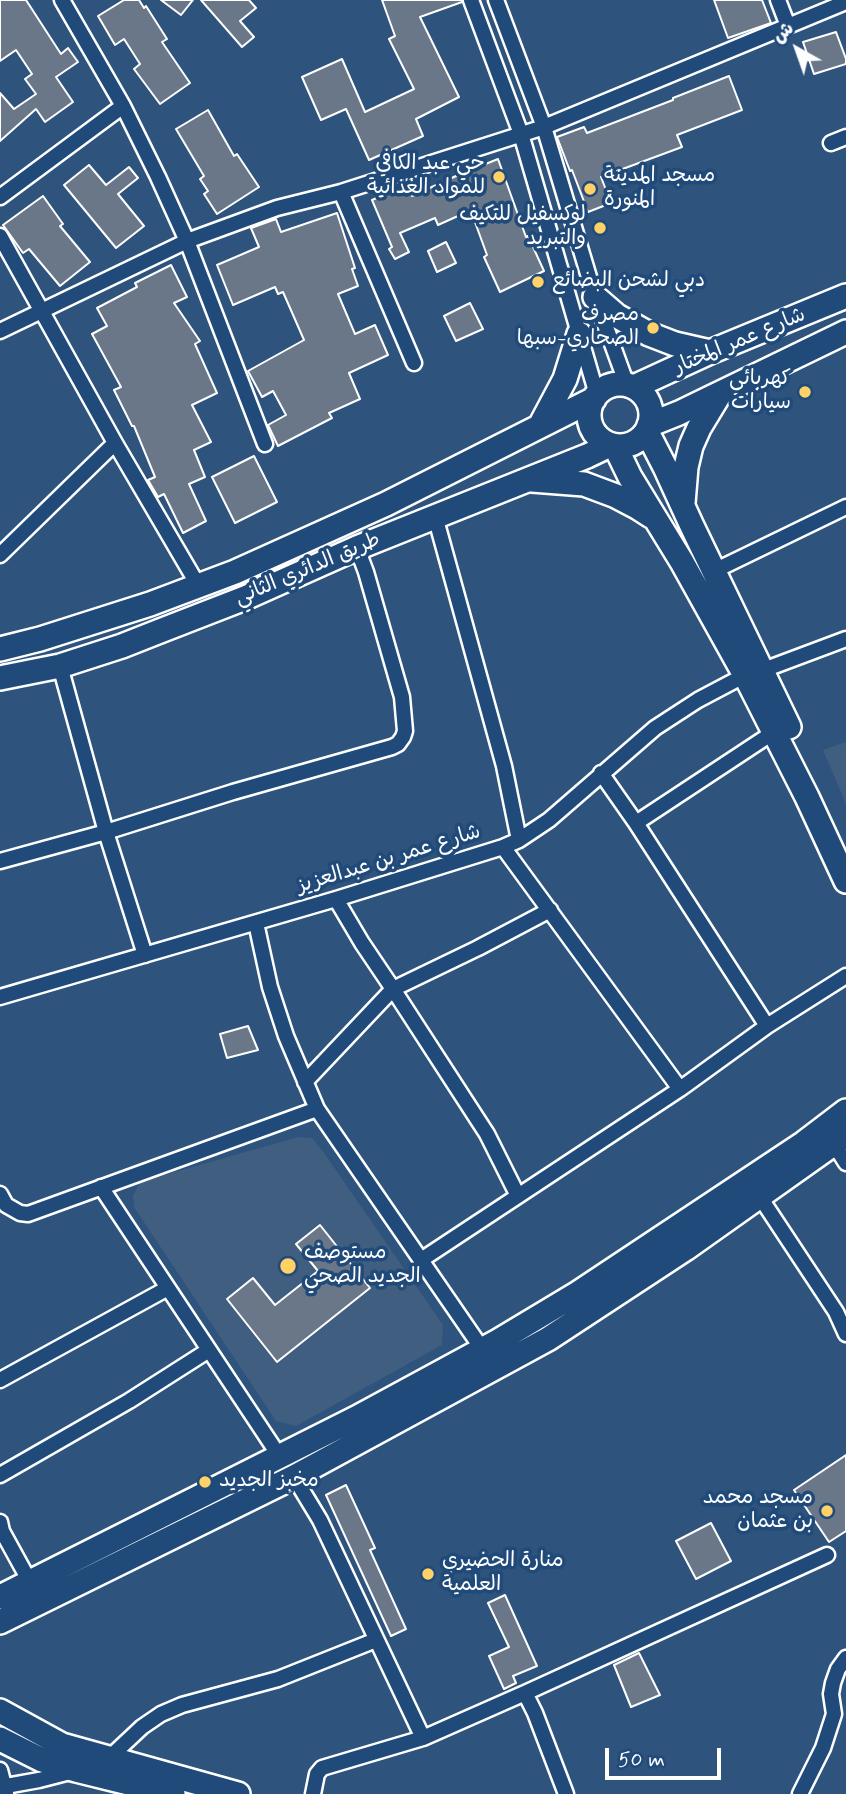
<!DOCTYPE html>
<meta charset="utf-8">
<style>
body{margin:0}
#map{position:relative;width:846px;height:1794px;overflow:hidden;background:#2e537d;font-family:Mynerve,"Playpen Sans Arabic",sans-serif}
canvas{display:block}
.north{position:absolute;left:762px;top:14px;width:70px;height:70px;-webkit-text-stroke:5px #1f4a7a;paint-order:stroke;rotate:320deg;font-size:19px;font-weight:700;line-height:28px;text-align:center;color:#fff}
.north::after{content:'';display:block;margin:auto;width:24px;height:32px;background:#fff;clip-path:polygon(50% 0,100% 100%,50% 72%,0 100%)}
.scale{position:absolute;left:605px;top:1748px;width:116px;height:32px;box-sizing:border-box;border:4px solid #fff;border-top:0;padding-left:9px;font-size:21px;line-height:24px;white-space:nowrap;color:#fff;-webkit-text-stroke:5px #1f4a7a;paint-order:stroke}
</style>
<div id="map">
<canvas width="846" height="1794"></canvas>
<div class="north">ش</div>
<div class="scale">50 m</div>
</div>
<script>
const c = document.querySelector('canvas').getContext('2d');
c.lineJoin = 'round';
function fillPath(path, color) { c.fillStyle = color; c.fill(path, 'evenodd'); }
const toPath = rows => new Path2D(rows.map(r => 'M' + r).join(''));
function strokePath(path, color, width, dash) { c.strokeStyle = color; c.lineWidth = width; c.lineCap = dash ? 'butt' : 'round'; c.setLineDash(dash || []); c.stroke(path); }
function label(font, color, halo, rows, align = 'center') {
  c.font = font + ' Mynerve,"Playpen Sans Arabic",sans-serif'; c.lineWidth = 7; c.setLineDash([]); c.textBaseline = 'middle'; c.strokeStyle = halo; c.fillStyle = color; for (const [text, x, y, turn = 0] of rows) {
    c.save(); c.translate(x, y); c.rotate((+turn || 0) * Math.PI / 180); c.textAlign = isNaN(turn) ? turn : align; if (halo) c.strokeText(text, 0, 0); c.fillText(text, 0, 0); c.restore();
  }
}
const built = toPath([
 [846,742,846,804,823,750],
 [298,1137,312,1138,322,1150,443,1325,442,1345,296,1426,276,1421,134,1207,133,1196,140,1182]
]);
const building = toPath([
 [0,0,26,0,61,54,68,48,78,62,56,77,73,102,45,122,36,109,0,141,0,93,14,109,36,94,25,79,32,74,16,50,0,61,0,0],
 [124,0,139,0,144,8,146,6,167,39,162,42,190,83,160,104,134,69,140,64,124,39,115,45,98,16,124,0],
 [161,0,193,0,181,15,161,0],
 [201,0,249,0,256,8,240,21,254,37,242,47,201,0],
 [382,0,462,0,462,2,420,17,459,97,416,119,423,136,369,160,346,109,321,120,302,77,342,59,365,112,414,89,389,39,395,36,382,0],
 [714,0,762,0,771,23,728,38,714,0],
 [836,32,846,59,846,64,814,74,803,42,836,32],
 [729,76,742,110,677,135,682,147,601,177,611,203,588,212,572,170,570,171,557,137,584,127,587,133,673,100,673,98,729,76],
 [208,110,234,156,237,154,259,187,217,214,204,194,208,191,200,179,204,176,176,129,208,110],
 [498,159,526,237,528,236,544,271,500,292,484,257,487,255,472,214,470,214,469,211,438,225,435,218,400,233,409,252,395,259,389,249,392,247,372,200,408,185,412,196,456,176,498,159],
 [89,165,106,185,129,167,138,178,118,194,144,226,116,248,64,185,89,165],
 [43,196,63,224,60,226,90,262,60,286,29,249,23,253,3,225,43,196],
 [337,213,355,268,352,269,358,286,338,294,355,334,375,325,388,355,349,373,360,399,329,413,332,418,278,446,268,425,286,415,273,391,262,397,248,371,304,340,283,292,278,294,275,287,233,305,217,265,259,247,251,228,276,219,281,232,337,213],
 [446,242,456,263,437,272,428,251,446,242],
 [171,265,187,297,174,303,200,341,195,344,217,393,192,405,211,442,194,450,205,477,189,484,206,521,183,533,164,494,158,497,148,480,155,477,134,426,132,426,114,390,121,387,92,334,107,326,97,308,137,287,135,283,171,265],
 [470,303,483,329,456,341,444,316,470,303],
 [254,456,277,502,235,523,212,477,254,456],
 [248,1026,258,1050,227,1058,220,1034,248,1026],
 [320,1225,370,1288,277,1362,227,1299,253,1278,275,1305,318,1271,296,1244,320,1225],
 [846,1455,846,1531,829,1542,794,1490,846,1455],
 [346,1485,375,1548,370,1550,406,1629,391,1636,326,1495,346,1485],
 [711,1523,731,1561,696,1579,676,1541,711,1523],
 [505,1595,537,1666,513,1676,516,1683,504,1689,489,1656,509,1647,488,1603,505,1595],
 [639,1653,660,1695,631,1707,614,1665,639,1653]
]);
const street = toPath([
 [62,0,123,106,158,177,187,241,265,444],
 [471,0,521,134,597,395],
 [496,0,544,127,595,297,627,385],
 [778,0,788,26],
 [831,143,846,137],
 [341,192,414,363],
 [0,197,123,106],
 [0,236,115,443,198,585],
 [0,331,187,241,277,208,341,192,544,127,846,2],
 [435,516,504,766,519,840],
 [0,555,115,443],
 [714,571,846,507],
 [60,666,106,832,145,955],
 [601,773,636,823,767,1026],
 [636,823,774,732],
 [503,847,680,1089],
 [0,861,106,832,233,792,392,747,398,744,403,737,405,731,402,697,366,572,357,548],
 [336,899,362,943,393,989,487,1134,518,1196],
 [256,923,270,987,286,1036,317,1109,487,1356],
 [0,997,336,899,503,847,519,840,549,820,655,728,698,700,734,681,846,639],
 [305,1082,393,989,478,948,550,910],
 [834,1144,846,1163],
 [101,1187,280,1457],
 [0,1194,6,1205,20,1213,28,1214,317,1109],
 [760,1197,836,1312,846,1334],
 [421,1260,680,1089,767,1026,846,976],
 [0,1380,168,1288],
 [0,1475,129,1401,209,1350],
 [294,1477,320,1520,423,1738],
 [0,1522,2,1531,30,1582],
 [525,1693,535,1713,566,1794],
 [109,1758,142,1727,161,1714,182,1705,278,1679,376,1640],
 [0,1770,6,1793],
 [0,1787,39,1780,74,1771],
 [313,1794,317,1774,322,1768,423,1738,525,1693,827,1555],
 [800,1794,823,1748,834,1714,831,1694,833,1683,838,1669,846,1658]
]);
const primary = toPath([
 [595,297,617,316,649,334,675,344,710,352],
 '589 415a31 31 0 1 1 62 0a31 31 0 1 1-62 0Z',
 [634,387,710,352,846,296],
 [649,425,679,413,846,332],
 [540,426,565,379,579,334],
 [647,432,665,467,692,526,789,727],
 [615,446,630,477,682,562,746,677,807,797,846,881],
 [532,480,584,484,616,496,637,507,651,516],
 [683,503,686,467,691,446,699,428,719,395],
 [0,649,40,639,150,604,235,572,386,504,594,399],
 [0,678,60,666,122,646,160,631,245,598,357,548,587,456,610,445],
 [0,1597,356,1418,498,1341,578,1293,804,1143,846,1111],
 [0,1622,294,1477,548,1339,685,1249,846,1135],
 [0,1711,62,1745,238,1794],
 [0,1739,42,1760,76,1770,173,1794]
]);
const markers = [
 [499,177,7,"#ffd166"],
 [590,189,7,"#ffd166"],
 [600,228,7,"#ffd166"],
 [538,282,7,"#ffd166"],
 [653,328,7,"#ffd166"],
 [805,392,7,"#ffd166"],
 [288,1266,9,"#ffd166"],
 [205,1482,7,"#ffd166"],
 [827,1511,7,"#ffd166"],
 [428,1574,7,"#ffd166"]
];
const poiNames = [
 ["حي عبد الكافي",485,165],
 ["للمواد الغذائية",485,189],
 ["مسجد المدينة",604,177,"left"],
 ["المنورة",604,201,"left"],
 ["لوكسفيل للتكيف",586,216],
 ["والتبريد",586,240],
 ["دبي لشحن البضائع",552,282,"left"],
 ["مصرف",639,316],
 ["الصحاري-سبها",639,340],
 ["كهربائي",791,380],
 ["سيارات",791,404],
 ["مستوصف",304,1254,"left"],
 ["الجديد الصحي",304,1278,"left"],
 ["مخبز الجديد",219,1482,"left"],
 ["مسجد محمد",813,1499],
 ["بن عثمان",813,1523],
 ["منارة الحضيري",442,1562,"left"],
 ["العلمية",442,1586,"left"]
];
const streetNames = [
 ["شارع عمر المختار",740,342,-23],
 ["طريق الدائري الثاني",308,570,-23],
 ["شارع عمر بن عبدالعزيز",389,860,-17]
];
fillPath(built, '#405e80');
fillPath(building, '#6a7788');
strokePath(building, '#fff', 2);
strokePath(street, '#fff', 19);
strokePath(primary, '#fff', 28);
strokePath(street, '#1f4a7a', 14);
strokePath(primary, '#1f4a7a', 23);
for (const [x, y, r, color] of markers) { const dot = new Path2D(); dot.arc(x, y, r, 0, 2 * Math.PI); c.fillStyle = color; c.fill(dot); strokePath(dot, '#1f4a7a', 2.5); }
label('21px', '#fff', '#1f4a7a', poiNames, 'right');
label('21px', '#fff', '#1f4a7a', streetNames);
</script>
